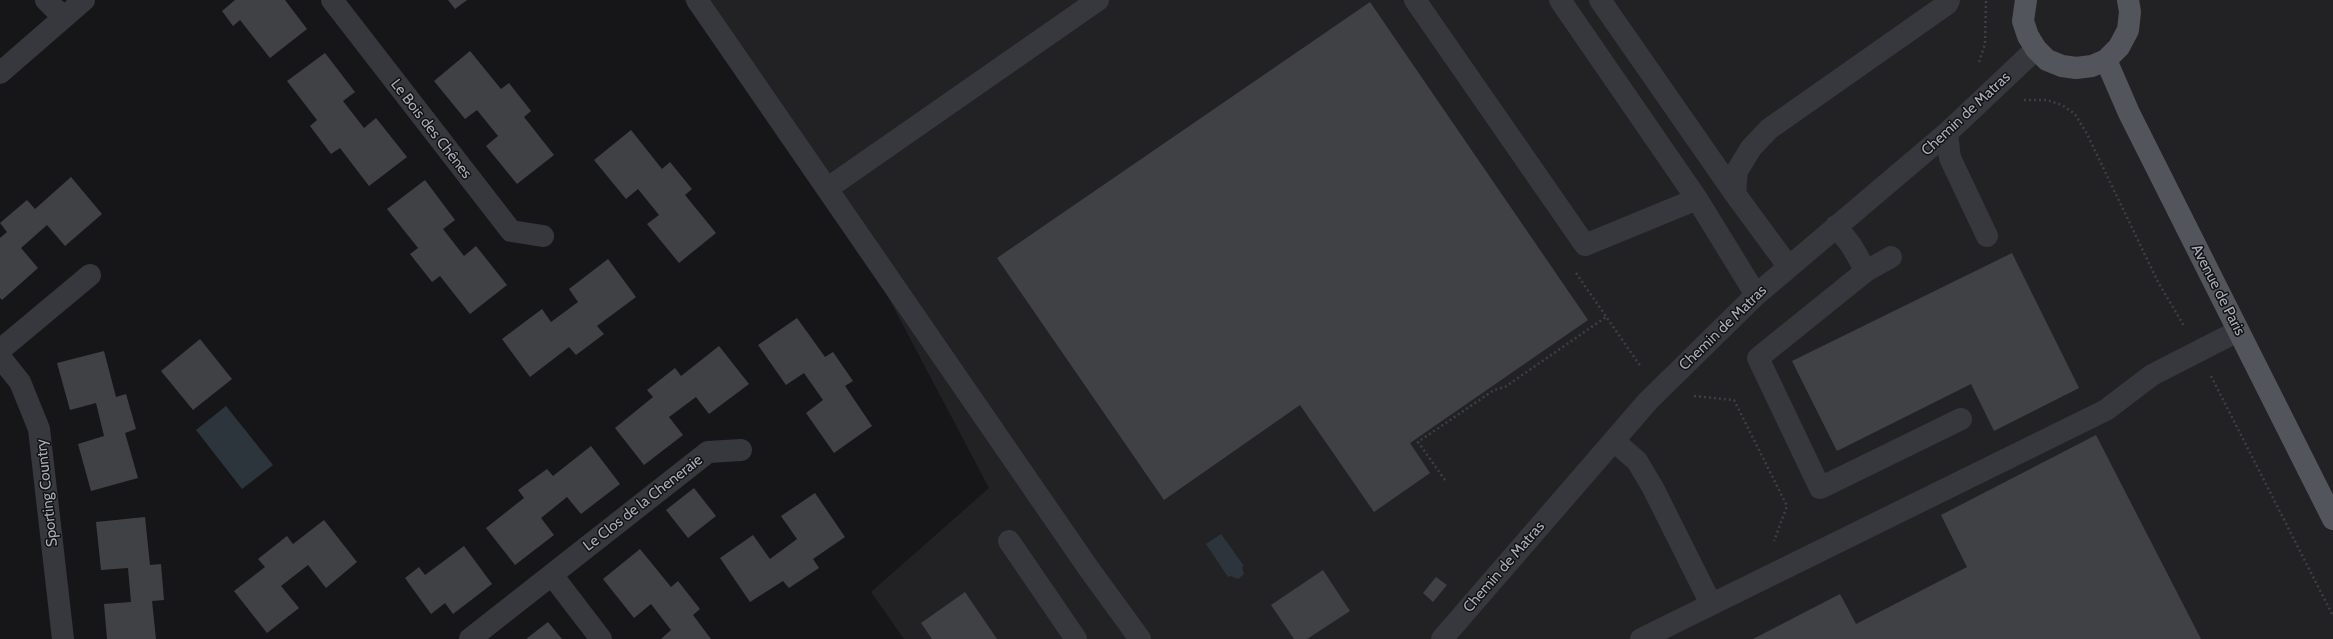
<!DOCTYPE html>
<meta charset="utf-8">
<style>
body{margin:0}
canvas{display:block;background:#161618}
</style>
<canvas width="2333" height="639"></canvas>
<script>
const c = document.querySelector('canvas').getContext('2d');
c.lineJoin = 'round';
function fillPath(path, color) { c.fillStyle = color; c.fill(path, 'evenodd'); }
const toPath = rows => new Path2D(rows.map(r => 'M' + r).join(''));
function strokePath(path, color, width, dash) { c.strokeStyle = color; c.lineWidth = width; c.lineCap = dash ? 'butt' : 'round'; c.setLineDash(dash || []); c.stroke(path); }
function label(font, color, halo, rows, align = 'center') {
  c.font = font + ' Cabin,sans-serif'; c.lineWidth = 3; c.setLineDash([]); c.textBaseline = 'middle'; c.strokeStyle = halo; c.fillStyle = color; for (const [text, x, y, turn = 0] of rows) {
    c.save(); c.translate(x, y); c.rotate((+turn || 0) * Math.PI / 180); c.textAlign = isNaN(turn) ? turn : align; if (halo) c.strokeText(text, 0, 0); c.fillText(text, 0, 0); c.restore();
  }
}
const built = toPath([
 [684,0,2333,0,2333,639,904,639,871,592,989,488,885,291]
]);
const water = toPath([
 [226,406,273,465,242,489,196,430],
 [1221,534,1244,566,1242,567,1244,574,1238,579,1231,576,1228,577,1206,544]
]);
const building = toPath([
 [235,0,285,0,307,29,270,58,240,20,233,26,222,11],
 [448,0,467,0,455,9],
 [1370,2,1588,320,1410,443,1430,473,1374,512,1300,405,1164,500,997,258],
 [470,51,501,89,509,83,531,111,524,117,554,155,517,184,486,146,498,136,477,110,465,119,434,81],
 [325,53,355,92,343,101,364,128,376,118,407,157,369,186,340,148,331,154,310,126,317,120,287,81],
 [631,130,662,169,670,162,692,189,685,195,716,233,679,263,647,224,659,215,638,189,626,199,594,160],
 [71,177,102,214,65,246,47,225,21,248,38,268,2,300,0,298,0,238,7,232,0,223,27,200,35,209],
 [425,180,455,220,443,229,464,256,476,246,507,285,470,314,440,276,432,282,410,254,418,248,387,209],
 [2012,253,2079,388,1994,431,1971,384,1837,451,1792,361],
 [608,259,636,297,597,326,604,334,576,355,569,347,530,377,502,339,542,309,551,322,578,302,569,289],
 [797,318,825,357,833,352,853,381,845,386,872,426,834,453,806,413,823,400,804,373,786,385,758,345],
 [200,339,232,379,193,410,161,371],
 [719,346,749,384,709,414,696,397,669,417,683,435,644,465,615,428,653,397,647,390,675,368,681,376],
 [104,351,116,397,126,394,136,429,125,433,138,478,91,491,78,444,104,436,96,403,70,410,57,363],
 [2096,435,2201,639,1753,639,1840,594,1856,624,1967,567,1941,515],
 [591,446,620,484,581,514,567,497,541,518,554,535,515,565,486,528,524,498,518,490,547,469,553,476],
 [694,488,716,516,688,538,666,510],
 [815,493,845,537,813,559,819,568,789,588,783,581,750,602,720,558,753,535,770,559,797,539,781,516],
 [145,517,150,565,161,564,164,600,152,601,156,639,107,639,104,604,131,602,128,568,101,570,96,522],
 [324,520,357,562,326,588,308,565,281,586,299,608,267,633,234,591,265,567,258,559,287,536,293,544],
 [464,546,492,584,453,614,445,603,431,614,405,578,419,567,425,575],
 [640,549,671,587,678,581,700,609,693,615,711,639,661,639,671,630,651,604,634,618,603,579],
 [1323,570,1350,611,1307,639,1294,639,1271,605],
 [1436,577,1447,585,1433,602,1423,593],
 [965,592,997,639,932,639,921,623],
 [548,622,562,639,526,639]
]);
const path = toPath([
 [1979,62,1985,44,1986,0],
 [2024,100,2047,100,2062,105,2075,114,2087,134,2158,282,2184,326],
 [1576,273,1641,367],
 [2211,376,2333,616],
 [1694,396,1734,400,1787,506,1774,541],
 [1445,480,1418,442,1494,390,1505,387,1606,317]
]);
const minor = toPath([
 [46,0,63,17],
 [332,0,511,231,543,236],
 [697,0,1089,569,1140,639],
 [1415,0,1585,245,1697,199],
 [1560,0,1697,199,1756,295],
 [1600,0,1735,194,1788,266],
 [0,73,84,0],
 [1947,133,1950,158,1987,236],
 [828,188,1098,0],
 [1735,194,1737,171,1751,148,1769,129,1947,4,1949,0],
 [1836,226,1851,245,1866,271],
 [1891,257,1866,271,1758,358,1820,488,1961,419],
 [0,350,90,275],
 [0,357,20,382,39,429,63,639],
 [1614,441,1637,461,1653,488,1711,604],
 [1009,541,1076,639],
 [552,575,601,639],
 [470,639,708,452,741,450],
 [1442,639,1648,401,1756,295,1947,133,2036,49],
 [1641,639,2106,410,2152,375,2238,331]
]);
const major = toPath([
 [2026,0,2023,21,2028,36,2036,49,2047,60,2062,66,2076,68,2092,66,2106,60,2119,47,2128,30,2130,12,2128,0],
 [2106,60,2129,113,2333,519]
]);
const streetNames = [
 ["Chemin de Matras",1966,114,-43],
 ["Le Bois des Chênes",431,129,52],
 ["Avenue de Paris",2218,290,63],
 ["Chemin de Matras",1723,328,-44],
 ["Sporting Country",47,493,-96],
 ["Le Clos de la Cheneraie",643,503,-38],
 ["Chemin de Matras",1504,567,-49]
];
fillPath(built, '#222225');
fillPath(water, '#2c353c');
fillPath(building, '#404145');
strokePath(path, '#3d3f44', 2.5, [2, 3]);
strokePath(minor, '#37383d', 22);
strokePath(major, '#53555c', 22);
label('15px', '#a8adb8', '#111113', streetNames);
</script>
